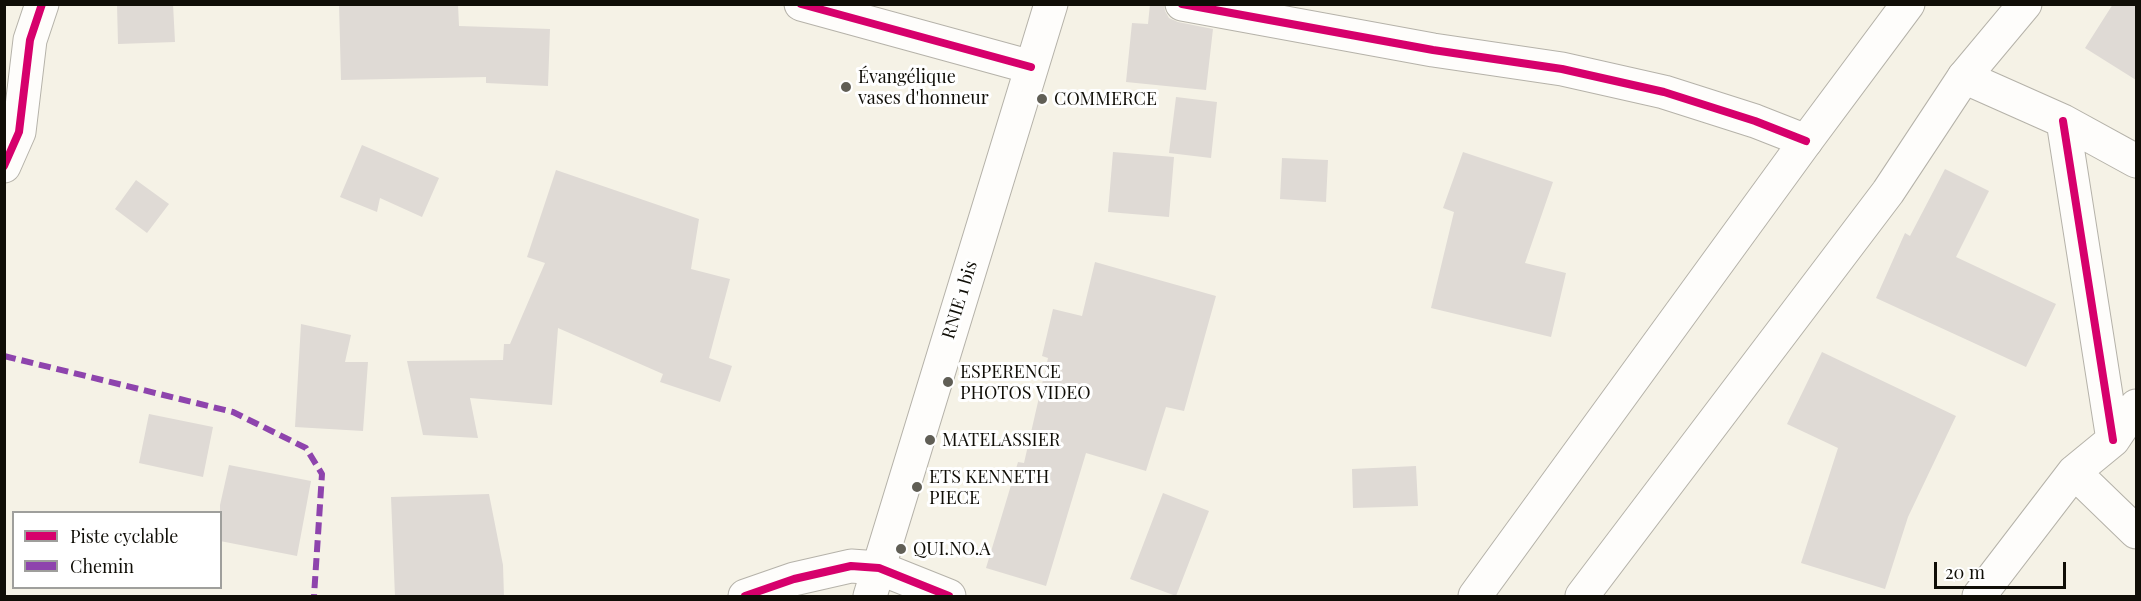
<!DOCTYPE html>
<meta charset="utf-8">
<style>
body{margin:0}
#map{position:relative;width:2141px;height:601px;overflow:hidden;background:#f5f2e6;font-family:"Playfair Display",serif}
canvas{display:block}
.frame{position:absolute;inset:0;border:6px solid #100e07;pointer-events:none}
.legend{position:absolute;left:12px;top:511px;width:210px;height:78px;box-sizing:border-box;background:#fff;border:2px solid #9f9f9c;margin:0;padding:8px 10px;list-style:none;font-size:18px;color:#100e07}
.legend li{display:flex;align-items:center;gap:12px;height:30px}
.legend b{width:30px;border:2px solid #9f9f9c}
.scale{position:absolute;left:1934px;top:562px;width:132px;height:27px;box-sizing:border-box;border:3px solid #100e07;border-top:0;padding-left:8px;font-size:18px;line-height:21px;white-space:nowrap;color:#100e07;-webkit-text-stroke:4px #fff;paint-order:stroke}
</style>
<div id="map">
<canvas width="2141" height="601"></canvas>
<div class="frame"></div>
<ul class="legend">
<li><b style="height:8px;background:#d6006c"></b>Piste cyclable</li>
<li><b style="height:8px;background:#8e44ad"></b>Chemin</li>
</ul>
<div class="scale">20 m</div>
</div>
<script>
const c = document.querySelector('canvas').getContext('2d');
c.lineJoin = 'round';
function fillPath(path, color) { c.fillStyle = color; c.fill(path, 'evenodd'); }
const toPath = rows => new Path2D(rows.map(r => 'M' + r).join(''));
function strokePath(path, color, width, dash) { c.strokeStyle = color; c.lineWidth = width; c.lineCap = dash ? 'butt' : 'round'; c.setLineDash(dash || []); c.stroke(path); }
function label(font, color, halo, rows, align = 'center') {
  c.font = font + ' "Playfair Display",serif'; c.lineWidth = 6; c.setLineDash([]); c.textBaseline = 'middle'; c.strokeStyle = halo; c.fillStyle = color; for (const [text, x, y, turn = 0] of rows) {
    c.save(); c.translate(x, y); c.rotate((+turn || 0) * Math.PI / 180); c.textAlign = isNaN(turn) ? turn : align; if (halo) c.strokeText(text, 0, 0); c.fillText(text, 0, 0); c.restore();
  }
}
const building = toPath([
 [117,4,173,4,175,42,118,44],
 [339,4,458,4,459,26,550,29,548,86,486,83,486,77,341,80],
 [1150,4,1164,4,1165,11,1169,18,1178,22,1213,29,1206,90,1126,82,1132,23,1148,24],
 [2113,4,2136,4,2136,80,2085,48],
 [1176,97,1217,102,1211,158,1169,153],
 [362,145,439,178,422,217,380,198,377,212,340,197],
 [1113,152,1174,157,1169,217,1108,212],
 [1463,152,1553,182,1525,263,1566,273,1551,337,1431,308,1454,212,1443,208],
 [1282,158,1328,160,1326,202,1280,199],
 [1945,169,1989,191,1956,257,2056,304,2026,367,1876,298,1905,233,1910,236],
 [556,170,699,219,691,269,730,279,709,358,732,366,720,402,660,382,663,374,558,328,552,405,470,398,478,438,423,435,407,361,503,360,504,344,510,344,545,263,527,257],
 [136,180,169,204,147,233,115,209],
 [1095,262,1216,296,1184,411,1166,407,1146,471,1086,453,1046,586,986,568,1018,462,1024,463,1048,358,1042,356,1053,309,1082,316],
 [301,324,351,335,345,362,368,362,363,431,295,427],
 [1822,352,1956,416,1908,517,1885,589,1801,563,1838,448,1787,424],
 [149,414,213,427,203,477,139,463],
 [229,465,311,481,297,556,220,541,220,505],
 [1416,466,1418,506,1353,508,1352,469],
 [1163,493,1209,511,1176,596,1130,579],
 [489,494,503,565,504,597,395,597,391,497]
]);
const minor = toPath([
 [801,4,1031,67],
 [1182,4,1433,50,1562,69,1664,92,1755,121,1806,141],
 [1964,77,2063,121,2136,161],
 [2063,121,2113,440],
 [4,166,19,132,30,40,42,4],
 [2074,472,2136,532],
 [745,596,794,579,851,566,879,568,949,596],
 [1979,596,2074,472,2113,440,2136,406]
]);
const major = toPath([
 [870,596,1051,4],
 [1475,596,1806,141,1908,4],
 [1582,596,1888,192,1964,77,2025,4]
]);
const quiet = toPath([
 [4,356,233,412,306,448,322,474,314,596]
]);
const cycleway = toPath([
 [801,4,1031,67],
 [1182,4,1433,50,1562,69,1664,92,1755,121,1806,141],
 [2063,121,2113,440],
 [4,166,19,132,30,40,42,4],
 [745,596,794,579,851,566,879,568,949,596]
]);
const markers = [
 [846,87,6,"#605e55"],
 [1042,99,6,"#605e55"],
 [948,382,6,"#605e55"],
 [930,440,6,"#605e55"],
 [917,487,6,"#605e55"],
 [901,549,6,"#605e55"]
];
const poiNames = [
 ["Évangélique",858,77],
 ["vases d'honneur",858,98],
 ["COMMERCE",1054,99],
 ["ESPERENCE",960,372],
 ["PHOTOS VIDEO",960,393],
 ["MATELASSIER",942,440],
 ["ETS KENNETH",929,477],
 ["PIECE",929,498],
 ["QUI.NO.A",913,549]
];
const streetNames = [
 ["RNIE 1 bis",960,300,-73]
];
fillPath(building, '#dfdad5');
strokePath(minor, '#b5b2a9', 35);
strokePath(major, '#b5b2a9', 35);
strokePath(minor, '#fefdfb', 33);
strokePath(major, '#fefdfb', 33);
strokePath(quiet, '#8e44ad', 6, [12, 6]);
strokePath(cycleway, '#d6006c', 8);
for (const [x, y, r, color] of markers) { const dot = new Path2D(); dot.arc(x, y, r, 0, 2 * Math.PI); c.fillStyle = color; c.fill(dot); strokePath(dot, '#fff', 2); }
label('18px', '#100e07', '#fff', poiNames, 'left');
label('18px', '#100e07', '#fff', streetNames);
</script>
